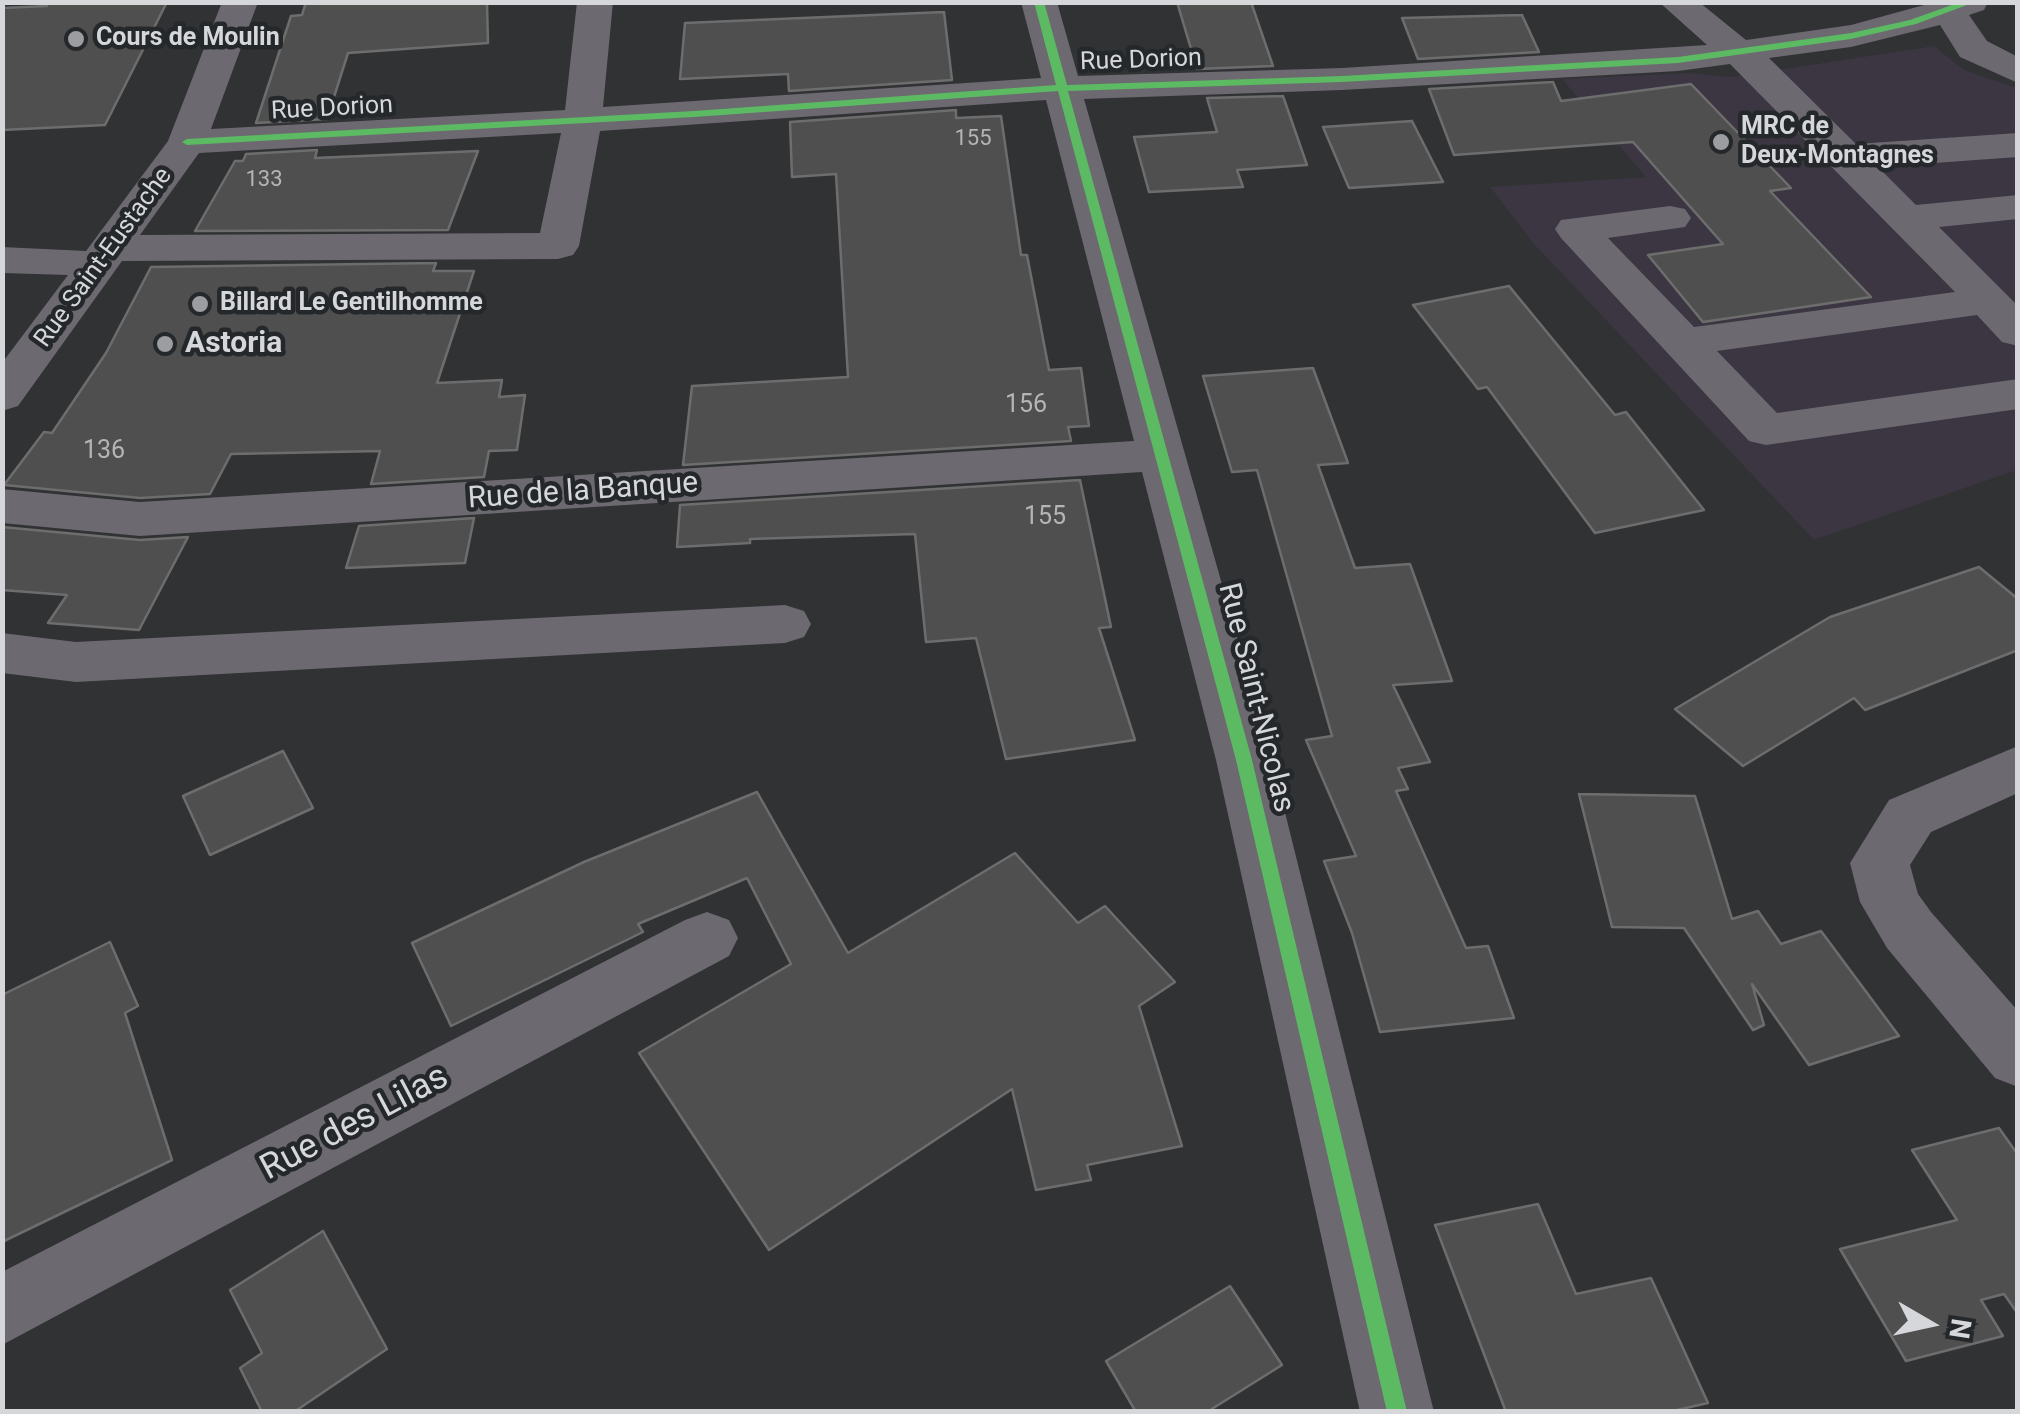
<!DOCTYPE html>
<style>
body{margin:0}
#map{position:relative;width:2020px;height:1414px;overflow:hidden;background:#303234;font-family:Roboto,sans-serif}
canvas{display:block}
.frame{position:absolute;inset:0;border:5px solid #d6d7da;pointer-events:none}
.north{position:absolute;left:1880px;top:1274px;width:100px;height:100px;-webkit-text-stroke:8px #25282b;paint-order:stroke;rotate:99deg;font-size:28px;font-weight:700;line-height:40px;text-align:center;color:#d6d7da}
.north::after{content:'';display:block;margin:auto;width:35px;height:45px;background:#d6d7da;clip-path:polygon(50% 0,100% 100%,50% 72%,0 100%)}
</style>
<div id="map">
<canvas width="2020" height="1414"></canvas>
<div class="frame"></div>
<div class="north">N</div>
</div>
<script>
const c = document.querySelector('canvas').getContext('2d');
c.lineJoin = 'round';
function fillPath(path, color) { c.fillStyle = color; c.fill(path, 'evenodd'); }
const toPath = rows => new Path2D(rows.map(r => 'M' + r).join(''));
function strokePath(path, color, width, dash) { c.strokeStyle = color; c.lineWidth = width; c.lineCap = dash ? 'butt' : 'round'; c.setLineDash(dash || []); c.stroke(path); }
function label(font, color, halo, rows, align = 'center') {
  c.font = font + ' Roboto,sans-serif'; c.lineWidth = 9; c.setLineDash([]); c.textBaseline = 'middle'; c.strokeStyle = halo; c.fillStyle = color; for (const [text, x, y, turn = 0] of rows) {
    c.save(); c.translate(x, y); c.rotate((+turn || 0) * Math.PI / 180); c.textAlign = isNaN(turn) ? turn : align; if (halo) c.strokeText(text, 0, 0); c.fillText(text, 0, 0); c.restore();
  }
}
const commercial = toPath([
 [1934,46,1964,70,2017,88,2017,470,1814,540,1533,243,1490,187,1646,177,1562,79,1688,73,1732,77]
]);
const building = toPath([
 [48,2,167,2,105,125,2,130,2,8,47,6,48,2],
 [306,2,487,2,488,43,348,53,327,119,256,123,291,16,302,15,306,2],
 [1177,2,1251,2,1273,66,1197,69,1177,2],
 [944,12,952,80,789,91,788,74,680,79,685,23,944,12],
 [1522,15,1539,52,1418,59,1402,18,1522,15],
 [1553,82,1561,101,1691,84,1791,188,1770,191,1871,297,1703,322,1648,255,1723,244,1633,142,1454,155,1429,89,1553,82],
 [1283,96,1307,165,1237,170,1243,187,1149,192,1134,137,1217,132,1207,98,1283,96],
 [956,110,956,118,1001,116,1021,255,1027,255,1049,370,1081,368,1089,426,1068,427,1071,441,683,465,692,386,848,377,836,174,792,177,790,122,956,110],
 [1412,121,1443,182,1349,188,1323,127,1412,121],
 [317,150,315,158,478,151,448,230,195,231,235,161,243,161,246,154,317,150],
 [436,263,433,271,474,271,437,383,502,380,499,397,525,395,517,450,489,451,484,477,371,484,380,451,231,454,210,494,140,498,4,485,44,432,52,433,106,353,151,267,436,263],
 [1509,286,1615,415,1626,412,1704,510,1595,533,1487,387,1478,389,1413,305,1509,286],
 [1313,368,1348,463,1318,465,1355,568,1410,564,1452,681,1393,685,1430,762,1398,768,1408,789,1396,791,1466,948,1488,946,1514,1018,1380,1032,1352,933,1324,861,1356,856,1306,740,1332,736,1257,470,1232,472,1203,376,1313,368],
 [1080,480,1111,627,1099,628,1135,740,1006,759,976,638,926,642,915,534,750,539,750,543,677,547,680,505,1080,480],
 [474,518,465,563,346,568,359,526,474,518],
 [2,527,140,540,188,537,139,630,48,623,67,595,2,590,2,527],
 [1979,567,2018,599,2018,650,1865,710,1854,698,1743,766,1675,709,1830,617,1979,567],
 [283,751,313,808,210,855,183,796,283,751],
 [757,792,848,953,1015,853,1078,923,1105,906,1175,982,1139,1006,1182,1146,1087,1165,1091,1180,1036,1190,1012,1089,769,1250,639,1053,791,964,747,878,638,924,643,932,451,1026,412,943,584,862,757,792],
 [1579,794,1695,796,1732,919,1758,911,1781,944,1821,931,1899,1036,1809,1065,1752,984,1764,1025,1753,1030,1684,928,1612,927,1579,794],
 [110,942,138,1006,125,1013,172,1160,2,1242,2,995,110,942],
 [1999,1128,2018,1155,2018,1314,2004,1294,1981,1300,2003,1336,1906,1361,1840,1249,1957,1220,1912,1150,1999,1128],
 [1538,1204,1576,1294,1651,1278,1708,1403,1668,1412,1506,1412,1435,1225,1538,1204],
 [323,1231,387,1349,294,1412,262,1412,240,1368,262,1353,230,1290,323,1231],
 [1230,1286,1282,1365,1207,1412,1136,1412,1106,1361,1230,1286]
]);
const minor = toPath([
 [222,2,258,2,211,129,565,110,577,2,613,2,603,107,1041,78,1021,2,1057,2,1078,76,1342,68,1707,45,1659,2,1699,2,1746,40,1851,25,1935,2,1988,2,1984,10,1969,15,1987,41,2018,57,2018,83,1960,57,1940,25,1851,47,1769,58,1856,144,2018,133,2018,157,1878,167,1916,205,2018,195,2018,219,1939,227,2018,306,2018,346,2002,342,1977,315,1717,351,1777,413,2018,379,2018,409,1766,445,1749,441,1561,238,1555,229,1561,220,1670,206,1685,209,1691,218,1685,227,1608,238,1694,327,1955,292,1730,64,1678,71,1342,90,1084,99,1272,760,1434,1412,1360,1412,1216,760,1142,472,140,536,2,523,2,489,140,502,1134,441,1046,100,600,131,579,246,573,255,558,259,122,261,18,406,2,411,2,363,68,275,2,273,2,247,86,251,168,141,222,2],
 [561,133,540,233,140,235,199,153,561,133],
 [785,605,804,611,811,624,804,637,785,643,76,682,2,673,2,633,76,642,785,605],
 [2018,746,2018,793,1931,832,1910,865,1918,894,1931,912,2018,1011,2018,1087,1995,1078,1887,948,1860,902,1850,863,1889,800,2018,746],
 [707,912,729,920,738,938,729,956,2,1345,2,1272,685,920,707,912]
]);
const cycleway = toPath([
 [1034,2,1044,2,1067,85,1342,76,1678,57,1851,33,1910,20,1960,2,1975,2,1916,24,1851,39,1678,63,1342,82,1068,91,1252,760,1407,1412,1387,1412,1236,760,1058,91,694,117,187,145,182,142,187,139,694,111,1056,85,1034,2]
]);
const markers = [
 [76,39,10,"#9c9da0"],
 [1721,142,10,"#9c9da0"],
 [200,304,10,"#9c9da0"],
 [165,344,10,"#9c9da0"]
];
const farNumbernames = [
 ["155",973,139],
 ["133",264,180]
];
const farPoinames = [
 ["Cours de Moulin",96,39],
 ["MRC de",1741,128],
 ["Deux-Montagnes",1741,157],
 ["Billard Le Gentilhomme",220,304]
];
const farStreetnames = [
 ["Rue Dorion",1141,61,-2],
 ["Rue Dorion",332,109,-3],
 ["Rue Saint-Eustache",104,258,-54]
];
const numberNames = [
 ["156",1026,406],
 ["136",104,452],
 ["155",1045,518]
];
const poiNames = [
 ["Astoria",185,344]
];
const streetNames = [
 ["Rue de la Banque",583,492,-4],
 ["Rue Saint-Nicolas",1255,698,76]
];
const nearStreetnames = [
 ["Rue des Lilas",355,1124,-28]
];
fillPath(commercial, '#3c3542');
fillPath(building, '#4f4f4f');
strokePath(building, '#6e6d6e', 2.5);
fillPath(minor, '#6c6970');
fillPath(cycleway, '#5cba63');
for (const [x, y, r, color] of markers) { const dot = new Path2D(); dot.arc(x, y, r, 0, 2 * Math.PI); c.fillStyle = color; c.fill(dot); strokePath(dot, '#25282b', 4); }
label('22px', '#b4b5b7', null, farNumbernames);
label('bold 25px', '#d6d7da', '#25282b', farPoinames, 'left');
label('25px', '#d6d7da', '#25282b', farStreetnames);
label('25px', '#b4b5b7', null, numberNames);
label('bold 30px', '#d6d7da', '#25282b', poiNames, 'left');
label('30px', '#d6d7da', '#25282b', streetNames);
label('35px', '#d6d7da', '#25282b', nearStreetnames);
</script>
